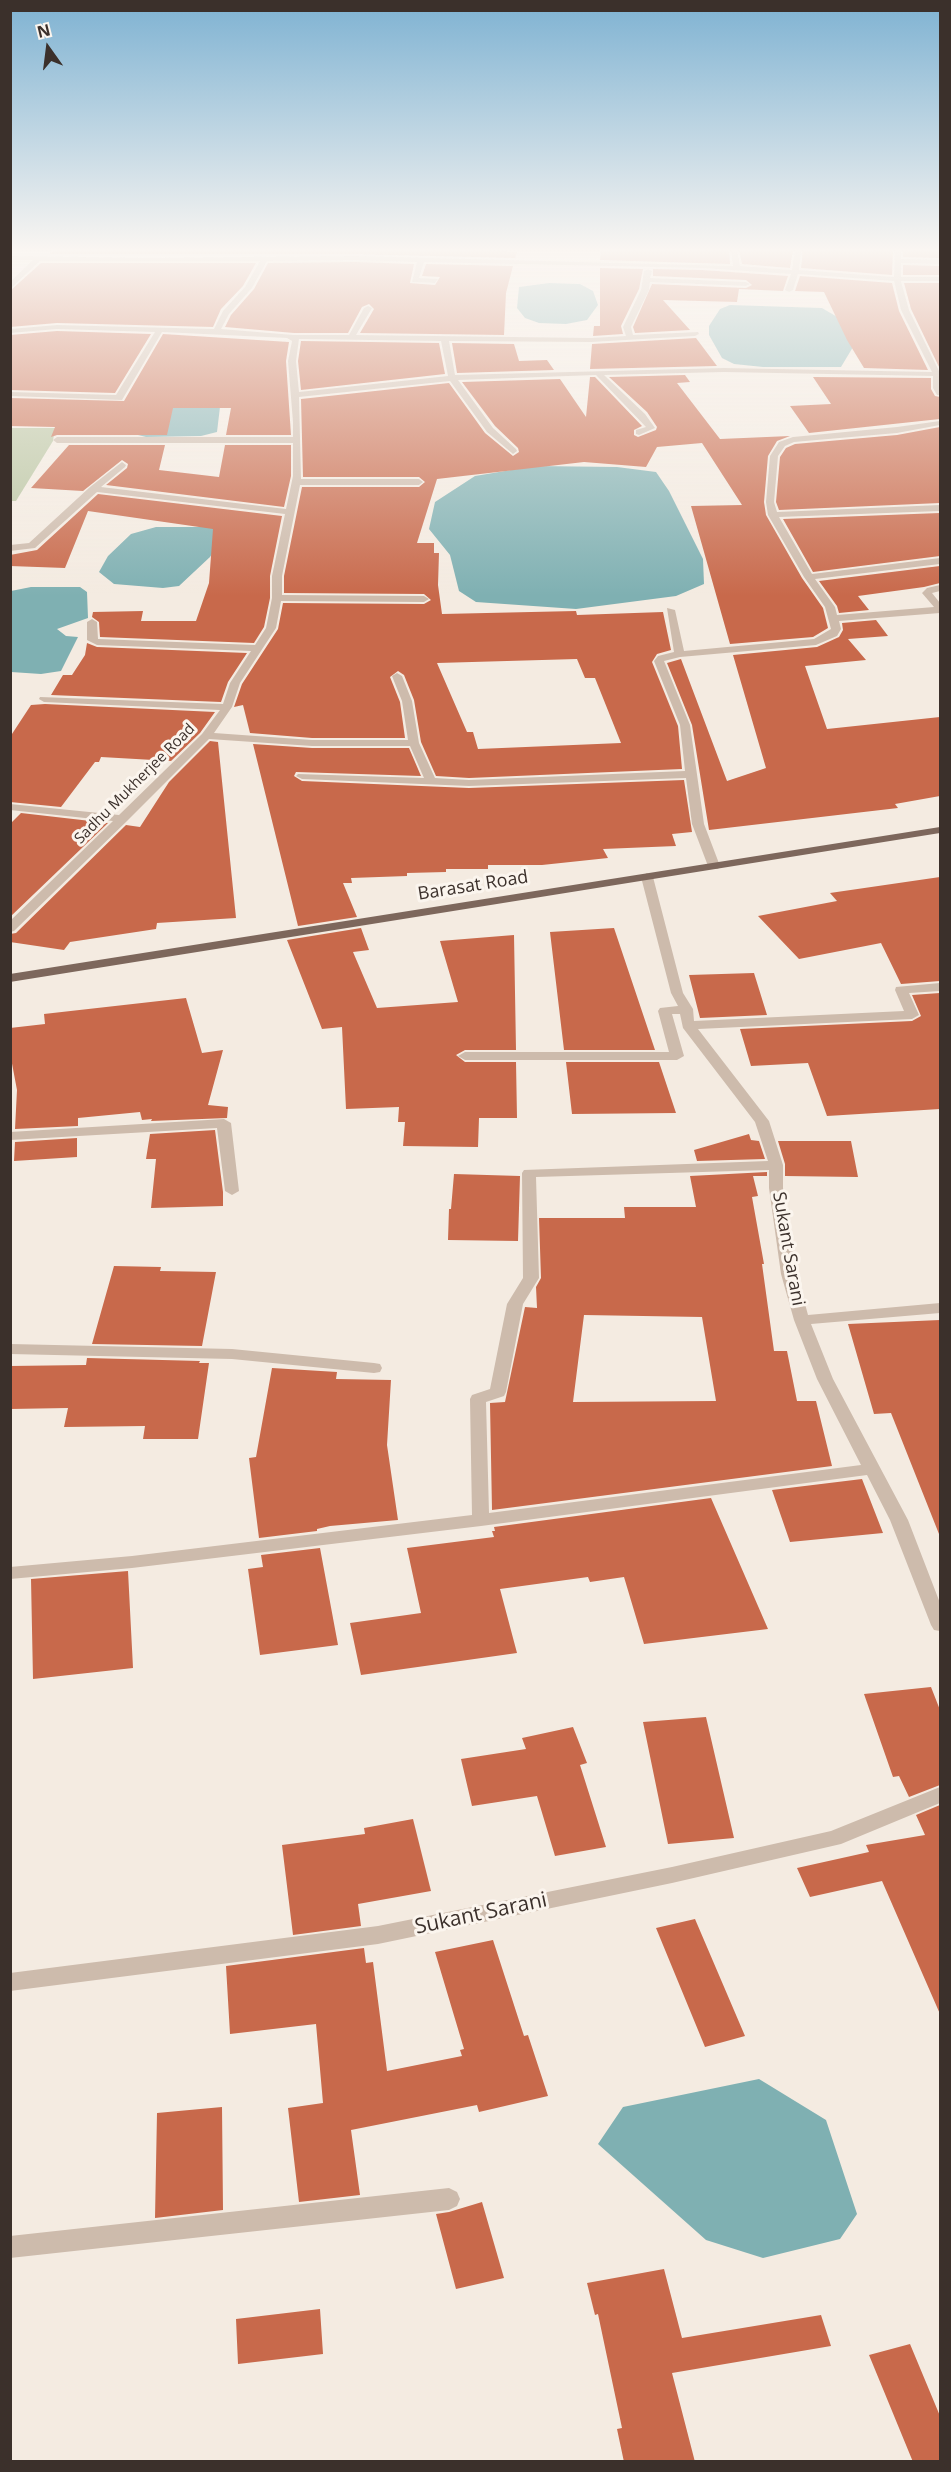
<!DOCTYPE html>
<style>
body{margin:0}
#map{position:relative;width:951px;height:2472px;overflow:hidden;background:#f4ebe1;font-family:"Open Sans",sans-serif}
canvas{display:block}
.frame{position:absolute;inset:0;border:12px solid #3b302b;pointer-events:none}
.north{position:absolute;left:18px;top:18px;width:60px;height:60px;-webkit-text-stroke:4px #fbf5ee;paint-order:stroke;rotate:346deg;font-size:16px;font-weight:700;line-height:24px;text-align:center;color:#3b302b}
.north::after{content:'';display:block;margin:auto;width:21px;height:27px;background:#3b302b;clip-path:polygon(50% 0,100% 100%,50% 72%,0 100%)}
</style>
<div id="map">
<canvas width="951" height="2472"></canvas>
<div class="frame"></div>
<div class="north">N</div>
</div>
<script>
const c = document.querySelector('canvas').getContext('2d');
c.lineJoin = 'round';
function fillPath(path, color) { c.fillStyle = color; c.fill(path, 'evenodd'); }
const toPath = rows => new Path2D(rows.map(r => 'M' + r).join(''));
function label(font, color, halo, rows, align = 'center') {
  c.font = font + ' "Open Sans",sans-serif'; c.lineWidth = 6; c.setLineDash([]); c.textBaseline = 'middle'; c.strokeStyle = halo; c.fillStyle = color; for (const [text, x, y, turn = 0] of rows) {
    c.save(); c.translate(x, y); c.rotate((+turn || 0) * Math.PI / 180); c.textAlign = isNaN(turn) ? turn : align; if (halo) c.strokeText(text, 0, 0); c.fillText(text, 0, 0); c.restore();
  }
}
const green = toPath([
 [10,428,55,428,53,441,16,501,11,501]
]);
const water = toPath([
 [549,283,580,284,593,291,598,305,587,320,566,324,539,323,525,318,517,308,519,287],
 [730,305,822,308,839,318,853,347,841,367,763,367,734,364,722,358,709,335,709,326,720,309],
 [146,407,220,407,217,432,201,436,146,437,130,433],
 [535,466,617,467,656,472,669,491,703,559,704,584,676,596,576,609,476,602,459,591,450,555,429,529,435,502,475,476],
 [156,527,211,527,224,535,210,557,179,586,163,588,114,584,99,572,108,556,131,534],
 [31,587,80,587,87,592,88,618,57,629,66,636,78,637,61,671,41,674,11,672,11,591],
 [759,2079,826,2120,857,2214,840,2239,763,2258,706,2240,598,2144,623,2107]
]);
const building = toPath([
 [55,250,468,250,517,252,515,258,355,254,49,254],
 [601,250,729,250,730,264,600,260],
 [739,250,793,250,790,268,742,264],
 [803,250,893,250,892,275,801,268],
 [903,250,940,250,940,258,903,257],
 [355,262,414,264,410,283,435,285,440,277,422,276,426,264,513,266,506,293,504,335,360,333,374,309,369,304,362,307,348,333,294,333,225,327,231,315,254,289,268,263],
 [41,263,256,263,243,286,221,309,213,327,57,323,10,327,10,291],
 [903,265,940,266,940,275,903,275],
 [600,268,643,269,639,289,621,326,623,334,593,336,594,326,600,326],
 [653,269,702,270,788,276,783,291,739,289,737,302,663,300,690,330,635,333,633,327,652,284,746,288,752,285,746,280,653,276],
 [800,276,892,283,899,311,928,370,864,368,847,340,824,292,795,291],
 [904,283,940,283,940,369,911,309],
 [57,331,151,334,115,393,10,390,10,335],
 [163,334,289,342,286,361,291,435,226,435,231,408,173,408,167,435,57,435,51,437,55,427,10,426,10,398,124,401],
 [696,338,717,366,590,369,592,344],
 [301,341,439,343,445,374,301,390,298,361],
 [452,343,514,344,519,361,547,360,554,370,457,373],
 [685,375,690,382,677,383,720,439,790,436,777,441,768,456,764,502,766,515,802,578,823,608,828,628,813,637,730,644,691,506,742,505,702,443,657,447,646,467,584,462,437,479,417,543,434,543,434,553,439,553,438,585,442,614,576,611,577,615,663,612,671,650,657,654,652,662,678,726,682,769,469,778,436,776,421,742,414,700,404,675,398,671,390,677,400,702,405,738,312,738,250,733,243,705,234,707,242,684,278,629,283,603,424,604,431,600,424,594,284,593,284,576,302,487,419,487,425,482,419,477,303,477,301,399,449,383,485,433,513,456,519,452,518,448,495,426,462,382,560,379,586,417,590,377,595,377,642,426,634,430,634,435,638,437,656,430,657,427,647,412,609,377],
 [577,659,585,678,595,678,621,743,478,749,473,732,467,732,437,663],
 [813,377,931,378,931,389,935,396,940,397,940,419,809,433,790,406,831,404],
 [940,427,940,503,779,510,776,502,780,457,786,448,795,444,897,435],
 [69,445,165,445,159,470,219,477,225,445,291,445,291,476,284,507,106,485,127,468,128,464,122,460,83,491,31,488],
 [98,494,282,516,270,576,270,598,264,627,254,643,100,637,99,622,92,617,93,612,143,611,141,621,196,621,209,583,213,529,88,511,65,568,10,566,10,555,37,550],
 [940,513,940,556,813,572,783,519],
 [940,566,940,583,924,587,858,596,869,610,839,613,837,606,819,581],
 [876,620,888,636,848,639,866,660,805,666,827,729,940,717,940,796,895,804,898,808,709,830,692,725,667,663,681,659,727,781,766,768,733,655,817,647,839,637,843,630,842,623],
 [87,643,97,647,247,653,228,682,221,702,51,695,63,675,72,675,85,655],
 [45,704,215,712,200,733,171,761,101,757,99,762,95,762,61,807,10,802,10,737,31,705],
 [210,741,218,742,236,918,157,923,156,929,70,942,64,950,10,942,10,934,16,933,126,825,140,827,169,782],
 [253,744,312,748,409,748,421,776,296,772,294,776,302,781,469,788,684,780,692,832,672,834,676,846,603,849,608,858,542,865,488,865,488,869,446,869,446,872,407,873,407,876,351,878,352,883,343,883,357,917,298,926],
 [21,813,108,823,10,917,10,824],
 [940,877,940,981,901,984,881,943,799,959,758,916,837,901,830,893],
 [361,928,369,950,353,952,377,1008,458,1002,440,941,514,935,516,1050,465,1050,456,1055,465,1062,516,1062,517,1118,479,1118,478,1147,403,1146,405,1122,398,1122,399,1107,346,1109,342,1027,322,1029,287,940],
 [614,928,655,1050,564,1050,550,932],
 [754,973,767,1015,700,1018,689,975],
 [940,993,940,1109,827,1116,808,1063,751,1066,740,1029,912,1021,921,1016,912,995],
 [186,998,202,1053,223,1050,208,1105,228,1107,227,1118,151,1121,152,1119,142,1120,140,1112,78,1118,78,1126,15,1129,17,1090,10,1053,10,1028,45,1024,44,1014],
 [566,1062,659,1062,676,1113,572,1114],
 [215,1130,223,1192,223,1206,151,1208,156,1159,146,1159,150,1134],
 [749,1134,751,1140,759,1141,765,1159,697,1161,694,1150],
 [77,1138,77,1157,14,1161,15,1142],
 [778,1141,851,1141,858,1177,785,1176,785,1164],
 [767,1172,767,1176,753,1176,758,1196,752,1197,764,1264,762,1264,774,1351,787,1351,797,1401,816,1401,832,1466,492,1510,490,1403,505,1402,525,1307,537,1308,536,1287,541,1278,539,1218,625,1218,624,1207,696,1207,690,1176],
 [584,1315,702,1317,716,1401,573,1402],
 [454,1174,520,1176,518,1241,448,1240,449,1209,451,1209],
 [114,1266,161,1267,160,1271,216,1272,202,1346,92,1344],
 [940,1320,940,1533,939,1534,891,1413,874,1414,848,1324],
 [87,1358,200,1361,199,1363,209,1363,198,1439,143,1439,145,1426,64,1427,68,1408,10,1409,10,1366,86,1365],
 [272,1368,337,1372,336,1379,391,1380,387,1445,398,1520,330,1526,317,1529,317,1531,259,1538,249,1458,256,1457],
 [862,1479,883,1533,790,1542,772,1490],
 [711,1498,768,1629,644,1644,624,1577,590,1582,588,1577,500,1589,517,1653,361,1675,350,1623,421,1613,407,1548,494,1537,492,1531,495,1531,494,1527],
 [320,1548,338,1645,260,1655,248,1569,263,1567,261,1555],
 [128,1571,133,1668,33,1679,31,1579],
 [931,1687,940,1710,940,1785,909,1797,899,1776,893,1777,864,1694],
 [706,1717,734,1838,668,1844,643,1722],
 [573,1727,587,1763,580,1765,606,1847,555,1856,537,1796,472,1806,461,1759,526,1749,522,1738],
 [940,1805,940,2014,882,1881,810,1897,797,1868,869,1852,866,1845,925,1835,916,1815],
 [413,1819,431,1891,358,1904,361,1926,293,1935,282,1845,365,1834,364,1828],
 [695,1919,745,2036,705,2047,656,1928],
 [493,1940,524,2036,528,2035,548,2096,479,2112,477,2105,351,2130,360,2195,299,2202,288,2108,323,2103,316,2024,230,2034,226,1966,364,1948,366,1963,373,1962,387,2071,462,2056,460,2050,464,2049,435,1952],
 [222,2107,223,2210,155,2218,157,2113],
 [482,2202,504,2278,456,2289,436,2214,449,2212],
 [664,2269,682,2338,821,2315,831,2346,672,2373,695,2462,624,2462,617,2429,622,2428,598,2314,595,2315,587,2283],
 [320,2309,323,2354,238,2364,236,2319],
 [910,2344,940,2416,940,2462,913,2462,869,2355]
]);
const minor = toPath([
 [731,250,737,250,740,266,792,270,795,250,801,250,799,270,894,277,895,250,901,250,901,259,940,260,940,264,901,263,901,277,940,277,940,281,901,281,909,310,940,373,940,395,937,395,933,388,933,376,724,372,604,375,645,414,655,428,639,435,636,434,636,430,646,427,596,375,458,380,493,428,516,449,517,451,513,454,487,432,450,381,299,397,301,479,419,479,423,482,419,485,300,485,282,576,282,595,424,596,429,599,424,602,281,601,276,628,240,683,232,707,214,733,312,740,408,740,402,701,392,676,397,673,402,676,412,701,419,743,435,778,469,780,685,771,680,725,654,661,658,656,674,652,667,608,675,610,684,651,814,639,831,629,825,607,804,577,768,515,766,502,770,456,779,442,793,437,897,427,940,421,940,425,897,433,794,442,785,446,778,456,774,502,777,512,940,505,940,511,779,517,812,574,940,558,940,564,815,579,835,607,837,615,934,607,922,593,927,588,940,585,940,591,932,593,940,603,940,613,839,621,841,629,837,636,816,645,680,657,664,661,690,725,704,824,720,866,718,869,710,869,708,866,692,824,686,778,469,786,302,779,296,776,298,774,424,778,410,746,312,746,209,739,127,821,14,931,10,932,10,921,113,821,10,810,10,804,119,815,202,734,220,710,44,702,39,699,40,697,223,704,230,683,251,651,97,645,87,640,87,622,92,619,97,622,98,639,255,645,266,628,272,598,272,576,285,514,97,492,35,548,10,551,10,545,29,543,90,487,122,462,126,465,125,467,101,487,286,509,293,476,293,443,57,443,53,440,57,437,293,437,293,422,288,361,292,341,287,338,162,332,122,400,10,396,10,392,116,395,155,332,57,329,10,333,10,329,57,325,214,329,223,311,245,287,260,261,40,261,10,289,10,282,33,260,10,260,10,256,149,258,355,256,733,266,731,250],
 [355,260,417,262,412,282,435,283,438,279,419,278,424,262,702,268,791,274,785,290,789,292,793,290,798,274,894,281,901,310,932,372,724,368,455,375,449,341,591,342,695,336,699,334,698,332,633,335,631,327,649,290,650,282,746,286,750,284,746,282,650,278,652,271,648,269,644,271,641,290,623,327,626,336,591,338,356,335,372,308,368,306,364,308,349,335,294,335,221,329,229,314,252,288,267,261,355,260],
 [299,339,441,341,448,376,299,392,296,361,299,339],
 [647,873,653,877,683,993,693,1009,694,1021,904,1011,895,990,896,987,940,983,940,991,909,993,919,1015,912,1019,698,1029,769,1121,783,1165,783,1188,797,1274,808,1315,940,1303,940,1313,811,1324,833,1379,908,1520,940,1603,940,1631,934,1630,931,1625,890,1520,867,1475,481,1526,132,1568,10,1579,10,1567,132,1556,472,1515,470,1399,472,1395,490,1389,507,1304,523,1278,522,1173,524,1170,768,1161,755,1122,683,1028,680,1014,672,1014,684,1056,677,1060,465,1060,458,1056,465,1052,669,1052,658,1011,660,1008,678,1006,671,993,641,877,647,873],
 [769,1170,769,1188,781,1274,794,1320,817,1379,861,1465,489,1513,486,1402,504,1396,506,1392,523,1304,539,1278,536,1177,769,1170],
 [224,1119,231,1123,239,1191,232,1195,225,1191,217,1128,10,1140,10,1132,224,1119],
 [10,1344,232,1349,374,1363,380,1364,382,1368,380,1372,374,1373,232,1359,10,1354,10,1344],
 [940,1787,940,1803,841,1844,672,1883,378,1944,10,1991,10,1973,378,1926,672,1867,831,1831,940,1787],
 [449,2188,457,2192,460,2199,457,2206,449,2210,10,2258,10,2236,449,2188]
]);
const major = toPath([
 [940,827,940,833,10,982,10,974,940,827]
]);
const farStreetnames = [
 ["Sadhu Mukherjee Road",135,784,-45]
];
const streetNames = [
 ["Barasat Road",473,886,-9],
 ["Sukant Sarani",788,1249,80]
];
const nearStreetnames = [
 ["Sukant Sarani",481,1914,-12]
];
fillPath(green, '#b8c4a0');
fillPath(water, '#7fb0b2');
fillPath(building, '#c8694b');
fillPath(minor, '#cdbbac');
fillPath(major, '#7d675c');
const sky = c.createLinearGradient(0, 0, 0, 596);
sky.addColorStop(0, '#7eb2d2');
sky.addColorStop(0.42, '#faf6f2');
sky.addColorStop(1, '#faf6f200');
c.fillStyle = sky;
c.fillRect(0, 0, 951, 596);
label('15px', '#3b302b', '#fbf5ee', farStreetnames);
label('18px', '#3b302b', '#fbf5ee', streetNames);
label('21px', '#3b302b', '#fbf5ee', nearStreetnames);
</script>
